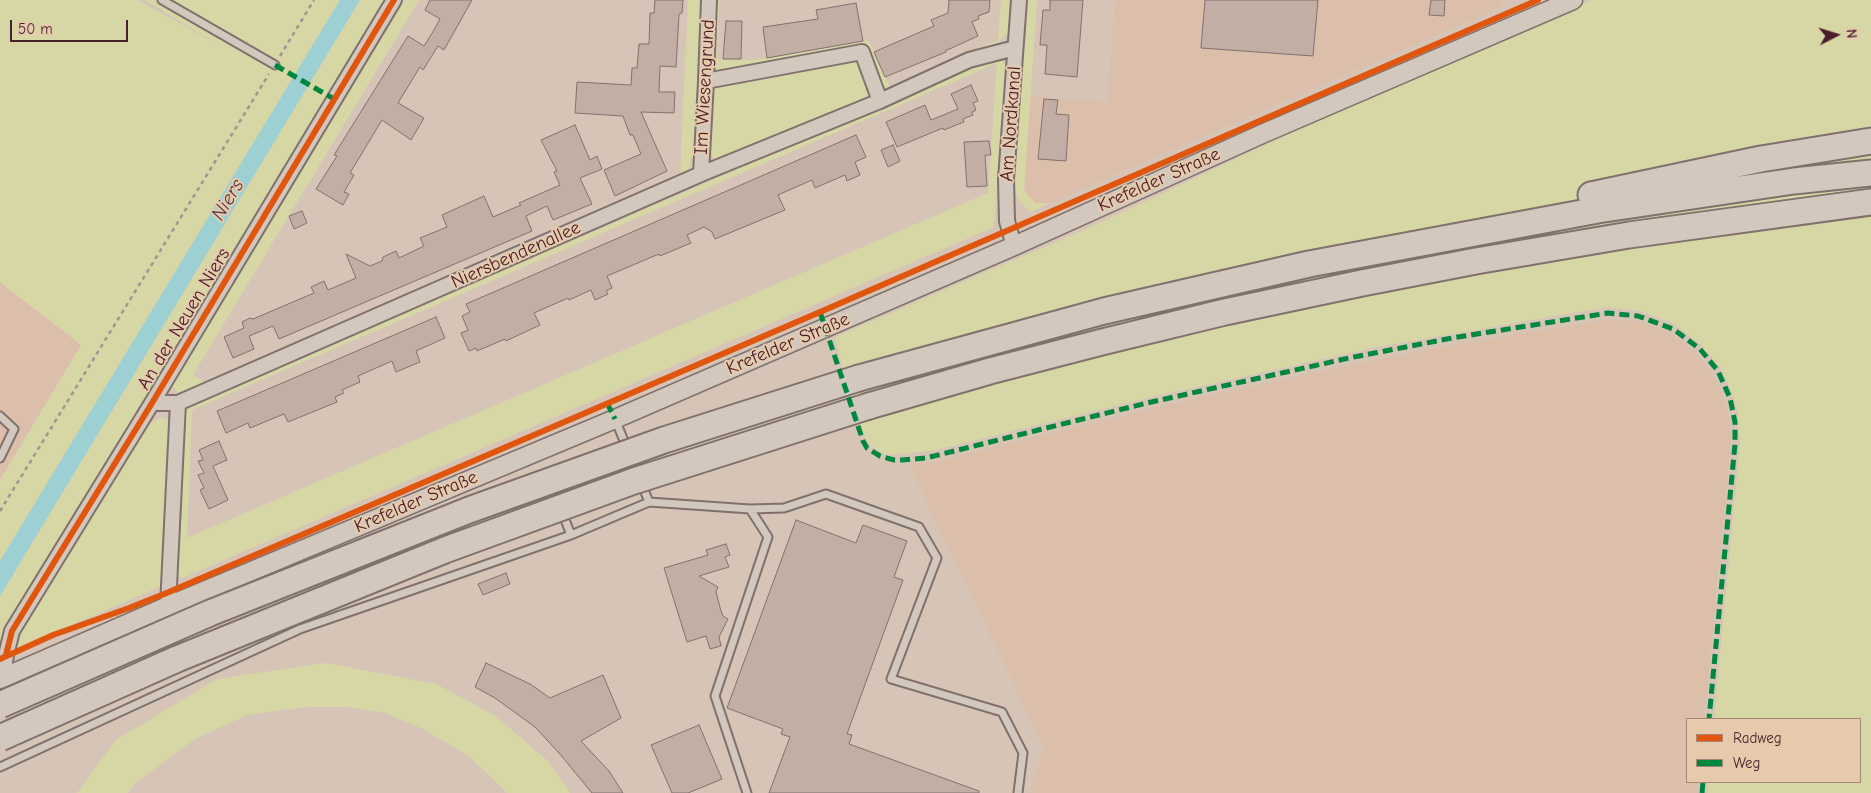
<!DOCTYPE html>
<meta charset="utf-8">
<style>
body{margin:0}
#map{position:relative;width:1871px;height:793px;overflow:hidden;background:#d6c5b6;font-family:"Comic Neue",sans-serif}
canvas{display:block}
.legend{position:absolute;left:1686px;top:718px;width:175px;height:65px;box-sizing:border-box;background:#e5cbac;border:1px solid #a78678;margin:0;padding:6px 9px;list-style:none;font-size:15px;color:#4a1f2b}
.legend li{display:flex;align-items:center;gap:10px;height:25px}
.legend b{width:25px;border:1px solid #a78678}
.north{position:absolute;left:1811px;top:10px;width:50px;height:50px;-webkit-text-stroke:4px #e5cbac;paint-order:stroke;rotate:85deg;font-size:14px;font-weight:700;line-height:20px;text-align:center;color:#4a1f2b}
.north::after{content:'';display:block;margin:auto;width:18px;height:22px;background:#4a1f2b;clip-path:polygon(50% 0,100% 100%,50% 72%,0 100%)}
.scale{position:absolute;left:10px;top:20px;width:118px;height:22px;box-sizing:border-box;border:2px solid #4a1f2b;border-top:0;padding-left:6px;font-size:15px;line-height:18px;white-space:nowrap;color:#4a1f2b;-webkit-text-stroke:4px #e5cbac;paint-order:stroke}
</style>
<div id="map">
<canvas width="1871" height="793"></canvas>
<ul class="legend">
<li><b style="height:6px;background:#e0560e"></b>Radweg</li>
<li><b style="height:6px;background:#00873e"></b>Weg</li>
</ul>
<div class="north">N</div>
<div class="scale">50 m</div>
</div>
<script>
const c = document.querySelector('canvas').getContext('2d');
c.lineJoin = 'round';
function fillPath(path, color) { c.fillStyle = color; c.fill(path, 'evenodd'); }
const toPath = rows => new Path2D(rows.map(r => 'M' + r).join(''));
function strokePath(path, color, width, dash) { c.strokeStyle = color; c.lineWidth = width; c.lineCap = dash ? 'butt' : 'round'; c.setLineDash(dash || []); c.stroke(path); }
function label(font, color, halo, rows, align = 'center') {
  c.font = font + ' "Comic Neue",sans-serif'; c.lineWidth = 4; c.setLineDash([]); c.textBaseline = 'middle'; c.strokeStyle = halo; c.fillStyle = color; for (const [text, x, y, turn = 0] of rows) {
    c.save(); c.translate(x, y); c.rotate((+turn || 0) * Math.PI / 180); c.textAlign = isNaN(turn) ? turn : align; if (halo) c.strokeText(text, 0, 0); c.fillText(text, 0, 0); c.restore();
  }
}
const built = toPath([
 [1115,0,1503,0,1502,7,1050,203,1035,203,1024,191,1030,97,1107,102],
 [0,282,82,345,0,480],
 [1609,319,1637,321,1668,331,1694,351,1711,370,1723,394,1729,416,1731,441,1704,719,1687,719,1687,782,1698,782,1697,793,1029,793,1044,748,909,466,934,462,1156,407,1334,368,1450,345]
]);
const green = toPath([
 [0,0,138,0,224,48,145,0,340,0,0,561,0,480,81,345,0,282],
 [360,0,388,0,7,628,0,649,0,596],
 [400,0,419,0,193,375,206,383,680,178,688,0,704,0,697,158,691,158,687,175,181,395,173,388,176,372],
 [714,0,719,0,717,59,756,60,869,41,890,87,998,40,1001,0,1010,0,1008,33,998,42,884,91,866,48,716,72,711,69],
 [1028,0,1037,0,1024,191,1035,203,1050,203,1030,212,1018,199,1014,186],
 [1592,0,1871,0,1871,793,1707,793,1708,782,1860,782,1860,719,1714,719,1740,441,1738,413,1731,390,1720,367,1700,344,1673,323,1639,311,1607,307,1377,347,1147,398,932,451,887,455,872,447,864,436,841,362,835,337,1093,226,1278,139],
 [997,57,1006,65,994,227,180,579,177,571,183,413,192,405],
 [997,63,988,193,187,538,192,410],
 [855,61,860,63,871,93,871,97,716,163,708,150,710,95,715,88,726,83],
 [162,417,168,420,170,430,164,585,18,648,17,640,28,613,142,428],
 [326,663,436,684,494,715,548,761,570,793,507,793,468,755,421,728,385,713,346,707,305,707,247,715,195,739,134,784,128,793,77,793,116,740,217,679]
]);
const water = toPath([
 [340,0,360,0,0,596,0,561]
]);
const building = toPath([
 [430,0,472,0,444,50,438,46,423,70,420,67,398,103,424,118,411,140,382,120,350,173,354,175,344,192,349,194,343,205,316,189,337,156,334,155,408,36,424,46,434,30,440,19,425,10,430,0],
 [655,0,683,0,682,13,679,14,676,67,660,66,659,92,675,92,674,113,641,112,667,171,615,196,604,170,641,154,633,135,630,135,623,116,575,113,577,82,631,85,632,68,637,68,639,44,649,44,650,13,654,13,655,0],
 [949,0,990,0,989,12,978,16,979,19,972,22,978,36,945,51,946,52,885,77,874,52,934,26,931,20,948,13,949,0],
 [1050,0,1083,0,1077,77,1045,74,1047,45,1040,45,1043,10,1050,10,1050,0],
 [1205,0,1318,0,1313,56,1201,48,1205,0],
 [1431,0,1445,0,1444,16,1429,15,1431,0],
 [856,3,863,41,767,58,763,27,818,19,816,10,856,3],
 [726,21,742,21,741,59,723,59,726,21],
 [971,85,978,101,973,103,976,110,972,112,973,115,963,119,964,122,956,125,944,130,943,128,897,147,886,122,925,105,931,120,958,109,951,94,971,85],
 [1044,99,1058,100,1056,114,1069,115,1066,161,1038,159,1044,99],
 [575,125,590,160,597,156,602,169,580,178,592,204,553,220,547,206,526,216,532,231,279,339,273,326,249,336,254,349,233,358,224,337,244,328,242,322,250,318,253,319,314,293,311,287,324,281,328,290,356,278,346,254,370,266,382,261,383,257,396,251,399,258,424,246,420,238,447,227,442,215,484,196,493,217,521,205,519,203,560,185,554,172,557,171,541,140,575,125],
 [856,135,866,157,855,162,860,175,847,181,845,175,815,188,812,180,778,195,785,210,715,239,712,232,704,227,687,235,691,243,660,256,659,254,607,276,612,288,606,291,608,294,595,300,591,290,569,300,568,298,534,313,540,325,506,341,505,339,477,351,476,348,469,351,461,333,468,330,462,316,470,312,466,304,856,135],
 [989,141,991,155,985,155,987,186,967,187,964,142,989,141],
 [893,145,900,161,888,167,881,150,893,145],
 [302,211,307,223,294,229,289,216,302,211],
 [436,317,445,338,416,351,420,362,396,372,392,361,358,376,360,382,342,390,344,393,335,397,337,402,288,422,284,414,250,428,248,423,226,433,217,411,436,317],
 [219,441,227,460,213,466,228,500,209,509,200,490,204,488,198,475,204,473,198,461,203,460,199,450,219,441],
 [796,520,856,543,863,525,907,541,894,577,903,580,847,734,852,735,849,744,979,791,979,793,769,793,790,737,781,734,783,729,727,708,796,520],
 [726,544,730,555,725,557,729,567,699,576,718,587,716,592,721,611,723,616,728,619,719,637,721,646,710,649,706,636,687,642,664,568,708,555,706,550,726,544],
 [506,573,510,584,483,595,478,584,506,573],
 [486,663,530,684,550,698,603,675,621,718,581,741,609,771,623,793,592,793,559,753,535,727,495,698,475,687,486,663],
 [699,725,722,779,688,793,672,793,651,745,699,725]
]);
const path = toPath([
 [280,56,314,0],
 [0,511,269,74]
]);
const service = toPath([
 [162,0,275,65],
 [0,416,14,429,0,458],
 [615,419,649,502,750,509,784,508,826,494,919,527,937,558,891,679,1002,712,1023,753,1018,793],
 [562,512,571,535],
 [0,767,300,629,571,535,649,502],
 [747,793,715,696,768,537,750,509]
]);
const minor = toPath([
 [706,81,862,52,880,101],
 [701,174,706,81,709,0],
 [1014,246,1007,221,1006,179,1019,0],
 [152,403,178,403,701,174,880,101,969,60,1015,48],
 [168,606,178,403],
 [3,678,6,655,12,631,152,403,394,0]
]);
const tertiary = toPath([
 [0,679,168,606,615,419,1014,246,1262,134,1573,0]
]);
const motorway = toPath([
 [1591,195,1761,159,1871,141],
 [859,378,1104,311,1309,264,1598,210,1794,181,1871,173],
 [869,406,990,371,1102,342,1225,312,1362,283,1476,261,1629,235,1871,202]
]);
const motorwayBridge = toPath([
 [0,705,210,613,469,510,664,440,859,378],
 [0,738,177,659,445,550,634,481,869,406]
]);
const quiet = toPath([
 [275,65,334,99],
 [820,312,863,441,867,448,880,456,894,460,902,460,926,458,1147,403,1349,358,1452,338,1608,313,1638,316,1673,329,1700,349,1718,371,1730,398,1735,422,1735,444,1709,719],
 [607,403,615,419],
 [1702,793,1703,782]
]);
const cycleway = toPath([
 [6,655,12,631,152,403,394,0],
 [0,659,53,635,129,608,169,592,820,312,1538,0]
]);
const streetNames = [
 ["Im Wiesengrund",705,87,-87],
 ["Am Nordkanal",1011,124,-86],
 ["Krefelder Straße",1159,180,-24],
 ["Niersbendenallee",516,255,-24],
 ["An der Neuen Niers",184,319,-59],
 ["Krefelder Straße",788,344,-23],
 ["Krefelder Straße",416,502,-23]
];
const waterNames = [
 ["Niers",228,200,-59]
];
fillPath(built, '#dcbfab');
fillPath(green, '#d7d7a6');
fillPath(water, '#9dd0d3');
fillPath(building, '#c2aea5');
strokePath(building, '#81716d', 1);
strokePath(service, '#81716d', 11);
strokePath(minor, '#81716d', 18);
strokePath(tertiary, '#81716d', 21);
strokePath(motorway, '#81716d', 29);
strokePath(path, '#a1958e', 2.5, [4, 4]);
strokePath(service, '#d3c8be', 7);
strokePath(minor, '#d3c8be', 14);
strokePath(tertiary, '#d3c8be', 18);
strokePath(motorway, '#d3c8be', 25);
strokePath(motorwayBridge, '#81716d', 29, []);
strokePath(motorwayBridge, '#d3c8be', 25);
strokePath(quiet, '#00873e', 5, [10, 5]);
strokePath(cycleway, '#e0560e', 6);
label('19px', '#4a1f2b', '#e5cbac', streetNames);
label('italic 20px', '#533a46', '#e5cbac', waterNames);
</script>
